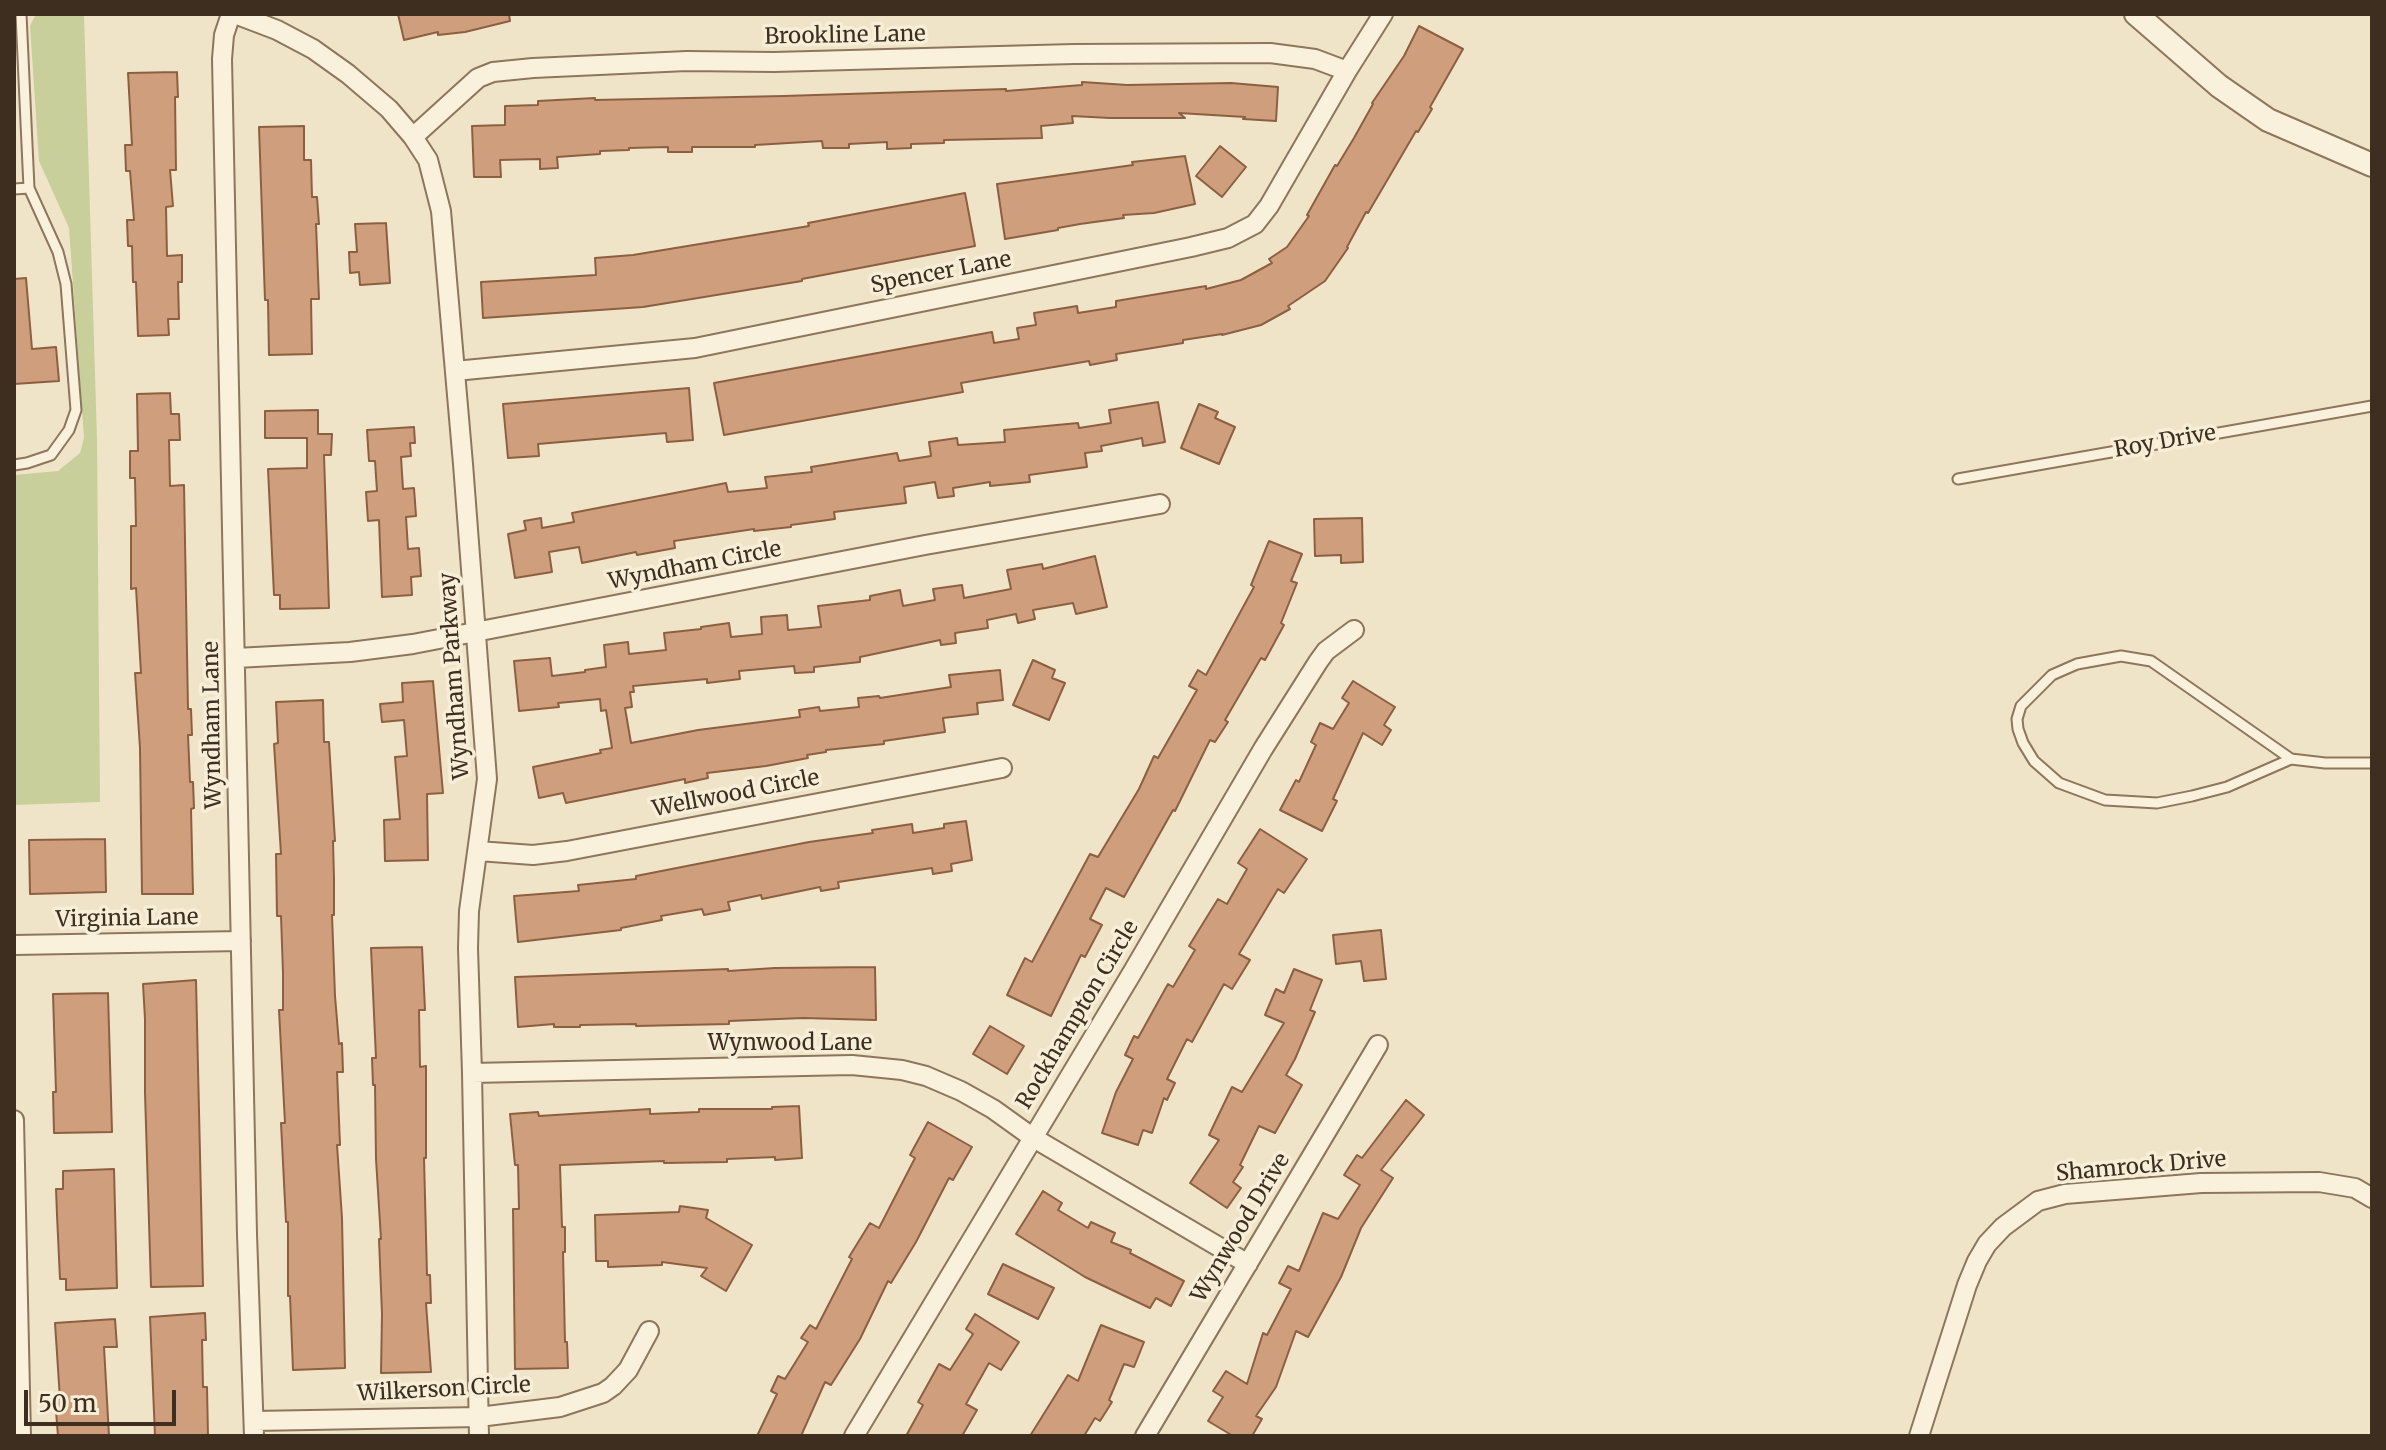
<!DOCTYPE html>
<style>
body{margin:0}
#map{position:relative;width:2386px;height:1450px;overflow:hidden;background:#f0e4c8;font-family:Merriweather,serif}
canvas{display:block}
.frame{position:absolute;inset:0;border:16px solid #3d2e20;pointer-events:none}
.scale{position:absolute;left:24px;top:1390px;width:152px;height:36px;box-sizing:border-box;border:4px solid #3d2e20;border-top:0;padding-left:10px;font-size:24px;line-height:28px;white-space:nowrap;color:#3d2e20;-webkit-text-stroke:6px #f7eed8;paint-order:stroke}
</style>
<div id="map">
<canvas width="2386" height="1450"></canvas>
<div class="frame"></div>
<div class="scale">50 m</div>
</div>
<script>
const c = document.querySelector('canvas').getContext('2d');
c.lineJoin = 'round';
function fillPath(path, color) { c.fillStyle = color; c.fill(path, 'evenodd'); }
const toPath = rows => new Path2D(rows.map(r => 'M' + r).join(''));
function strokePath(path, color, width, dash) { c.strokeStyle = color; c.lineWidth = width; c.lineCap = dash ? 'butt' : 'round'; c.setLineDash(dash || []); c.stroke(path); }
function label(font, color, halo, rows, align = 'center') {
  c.font = font + ' Merriweather,serif'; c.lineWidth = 7; c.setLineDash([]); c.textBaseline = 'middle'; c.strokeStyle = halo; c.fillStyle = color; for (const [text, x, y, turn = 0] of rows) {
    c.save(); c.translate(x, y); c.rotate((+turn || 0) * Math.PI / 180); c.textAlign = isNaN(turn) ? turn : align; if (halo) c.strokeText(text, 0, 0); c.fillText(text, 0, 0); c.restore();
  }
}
const green = toPath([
 [36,14,84,14,97,439,100,802,14,805,14,475,58,471,80,453,84,438,69,228,39,161,30,26]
]);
const building = toPath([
 [398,14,509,14,510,21,465,32,438,35,438,32,404,40,398,14],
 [1419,26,1463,49,1430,107,1432,109,1418,132,1416,131,1368,213,1366,212,1347,247,1348,248,1325,281,1288,306,1290,309,1261,325,1222,335,1222,334,1183,340,1183,343,1116,354,1117,360,1090,365,1089,361,961,383,963,392,724,435,714,383,992,332,994,343,1019,339,1017,328,1036,325,1034,313,1077,306,1078,313,1116,307,1116,301,1206,286,1206,289,1241,280,1272,263,1269,259,1287,247,1309,216,1307,215,1335,165,1337,166,1354,138,1373,104,1372,103,1404,56,1419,26],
 [177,72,178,97,175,97,176,170,170,170,173,206,166,207,167,256,182,255,182,282,178,282,179,319,168,319,169,335,138,336,136,282,133,282,132,246,128,246,127,220,134,220,130,171,126,171,125,145,132,145,128,73,177,72],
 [1082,82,1127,85,1231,83,1278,87,1276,121,1243,119,1245,117,1179,113,1185,118,1110,118,1072,116,1073,123,1041,126,1042,138,944,140,944,143,911,144,911,148,887,149,887,142,849,144,849,148,823,148,822,141,755,145,755,147,692,147,692,152,668,152,668,147,629,148,629,150,600,151,600,154,557,157,558,168,540,169,540,159,500,160,501,177,474,177,472,126,505,125,505,106,538,105,538,101,595,98,595,100,784,96,1006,89,1006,91,1082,85,1082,82],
 [304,126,304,160,311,160,312,197,317,197,319,224,316,224,319,299,311,299,312,354,269,355,268,300,265,300,259,127,304,126],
 [1220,146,1246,167,1222,197,1196,176,1220,146],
 [1185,156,1195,204,1154,213,1123,215,1124,218,1080,224,1058,228,1058,230,1005,239,997,184,1133,165,1132,162,1185,156],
 [965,193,975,246,802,279,802,281,643,307,483,318,481,282,596,275,595,258,633,255,809,226,808,223,965,193],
 [386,223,390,283,360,285,359,272,350,273,349,252,357,252,355,224,386,223],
 [26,278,32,349,56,347,59,381,14,384,14,279,26,278],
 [689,388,693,440,667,442,666,433,538,444,539,456,508,458,503,404,689,388],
 [170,393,171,414,179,414,180,440,169,440,170,486,184,485,188,709,191,709,192,735,188,735,190,782,193,782,194,808,191,809,193,894,142,894,140,748,135,673,141,673,136,588,131,589,131,526,136,526,135,478,130,478,130,451,138,451,137,394,170,393],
 [1158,402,1165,442,1143,446,1142,438,1101,446,1102,451,1085,453,1087,467,1029,475,1030,482,990,486,990,482,953,488,954,496,938,498,935,482,904,487,906,503,834,512,835,519,791,525,791,527,754,531,754,529,674,541,675,548,637,555,636,552,582,563,579,547,549,552,552,572,515,578,508,534,526,530,524,521,541,518,542,528,574,522,572,513,726,483,728,492,767,488,765,477,812,472,811,467,897,453,899,461,931,456,929,442,957,438,958,445,1005,442,1004,430,1078,423,1079,428,1111,423,1109,410,1158,402],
 [1199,404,1218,412,1215,418,1235,427,1219,464,1181,448,1199,404],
 [318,410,318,434,332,434,331,455,324,455,329,608,280,609,280,595,274,595,268,469,307,468,307,438,265,438,265,411,318,410],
 [414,427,415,443,410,443,411,456,401,457,403,489,414,488,416,516,406,517,408,549,419,548,421,576,411,577,412,595,382,597,379,520,368,521,366,492,377,491,375,461,369,461,367,430,414,427],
 [1362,518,1363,562,1341,563,1341,555,1315,556,1314,519,1362,518],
 [1269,541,1302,554,1291,581,1297,583,1281,623,1284,625,1265,660,1261,658,1225,720,1228,722,1215,742,1210,740,1175,811,1173,810,1124,897,1106,888,1090,919,1102,925,1085,957,1081,955,1051,1016,1007,995,1025,958,1032,962,1090,854,1098,857,1139,789,1154,756,1158,758,1197,690,1189,686,1198,670,1206,675,1254,587,1251,585,1269,541],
 [1095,556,1107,607,1076,614,1073,603,1033,610,1035,619,1018,623,1016,614,987,620,988,628,955,633,956,643,941,645,940,640,860,657,860,662,814,667,814,672,795,673,794,666,739,671,740,679,707,683,707,679,633,686,634,692,630,692,632,707,625,708,631,743,698,730,800,717,799,710,819,707,820,711,859,707,858,698,879,696,880,698,951,687,949,675,1000,670,1003,700,977,703,978,714,943,718,945,732,884,741,884,744,826,750,826,752,807,755,808,758,766,766,707,773,708,778,685,783,685,779,566,803,563,793,539,798,533,767,601,753,600,750,612,748,606,710,601,711,600,699,558,703,559,707,519,711,514,661,550,658,552,676,585,672,585,670,606,667,604,645,628,642,629,654,666,650,664,633,701,629,701,627,729,623,731,637,762,634,761,617,787,615,788,630,821,627,818,606,870,600,870,596,900,590,903,606,935,600,933,589,962,585,964,598,1011,589,1007,570,1042,564,1043,569,1095,556],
 [1033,660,1055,670,1052,678,1065,683,1049,720,1013,705,1033,660],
 [433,681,443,793,427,794,428,860,385,861,384,820,400,819,395,757,407,756,404,720,382,722,380,704,403,702,402,683,433,681],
 [1353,681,1395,707,1384,725,1391,730,1382,745,1363,733,1333,799,1337,801,1322,831,1280,810,1296,780,1299,782,1316,745,1311,742,1320,723,1333,729,1349,703,1342,698,1353,681],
 [323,700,324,742,329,742,335,841,333,841,334,879,334,915,332,915,335,996,339,1044,342,1043,343,1072,337,1072,340,1145,337,1145,342,1218,345,1368,293,1370,290,1296,288,1296,288,1222,286,1222,281,1123,285,1123,279,1010,283,1010,283,973,281,916,277,916,276,854,281,854,274,744,278,743,276,702,323,700],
 [966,821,972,860,951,864,952,871,933,874,932,868,838,882,839,888,821,891,820,887,762,899,761,895,728,902,730,910,704,915,702,909,661,916,662,920,621,928,621,930,518,942,514,896,579,891,578,885,636,879,636,876,809,842,873,833,872,830,912,824,913,833,944,828,944,824,966,821],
 [1260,829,1307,859,1284,893,1278,889,1239,954,1250,960,1232,989,1224,984,1192,1042,1187,1039,1167,1079,1175,1083,1167,1100,1164,1098,1152,1133,1143,1130,1138,1145,1102,1133,1116,1092,1133,1059,1125,1055,1134,1036,1138,1038,1168,984,1173,987,1195,950,1189,946,1218,899,1227,904,1247,869,1238,863,1260,829],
 [105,839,106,892,30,894,29,840,105,839],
 [1381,930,1386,979,1364,981,1361,961,1336,964,1333,935,1381,930],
 [422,947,425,1010,419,1010,420,1067,426,1066,426,1158,424,1158,427,1275,430,1275,431,1303,426,1303,431,1372,381,1373,382,1314,379,1239,381,1239,376,1159,375,1085,373,1085,372,1058,376,1058,371,948,422,947],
 [875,967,876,1020,803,1018,729,1021,729,1024,636,1026,636,1024,580,1025,580,1027,554,1027,554,1024,518,1027,515,977,702,970,728,969,728,971,775,968,875,967],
 [1294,969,1322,980,1310,1010,1315,1012,1295,1059,1286,1075,1302,1085,1275,1133,1259,1126,1240,1165,1243,1167,1233,1182,1241,1188,1227,1208,1190,1183,1219,1140,1209,1135,1232,1087,1242,1092,1284,1023,1265,1015,1276,989,1284,993,1294,969],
 [196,980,203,1286,151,1287,145,1093,145,1019,143,984,196,980],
 [108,993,112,1132,54,1133,53,1092,56,1092,53,994,108,993],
 [990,1026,1024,1046,1007,1074,973,1054,990,1026],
 [1406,1100,1424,1115,1381,1170,1393,1178,1361,1228,1341,1277,1308,1337,1296,1331,1276,1387,1256,1416,1262,1419,1252,1436,1233,1436,1208,1421,1223,1397,1213,1391,1226,1371,1247,1384,1263,1333,1267,1335,1291,1289,1279,1283,1288,1266,1299,1271,1323,1213,1338,1219,1360,1185,1344,1175,1357,1155,1362,1158,1406,1100],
 [799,1106,802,1158,775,1160,775,1157,727,1159,727,1162,664,1163,664,1161,560,1165,562,1227,565,1227,565,1252,563,1252,565,1342,567,1342,568,1368,515,1369,513,1209,519,1209,518,1165,515,1165,510,1114,538,1112,539,1116,650,1109,650,1114,699,1112,699,1109,772,1109,772,1107,799,1106],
 [928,1122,972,1147,953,1180,949,1178,916,1242,891,1283,888,1281,860,1339,831,1385,825,1382,801,1436,757,1436,777,1394,771,1391,778,1376,785,1379,808,1342,801,1338,810,1325,816,1329,852,1259,849,1257,870,1223,879,1228,915,1158,910,1155,928,1122],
 [114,1169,117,1288,66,1290,66,1279,60,1279,57,1215,56,1189,63,1189,63,1171,114,1169],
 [1043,1191,1062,1203,1058,1210,1088,1228,1091,1222,1115,1233,1111,1242,1131,1250,1130,1253,1184,1281,1171,1306,1156,1298,1150,1308,1085,1277,1016,1234,1043,1191],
 [680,1206,708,1210,706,1218,752,1245,726,1291,701,1276,707,1268,662,1262,662,1265,608,1267,608,1261,596,1261,595,1215,679,1212,680,1206],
 [1003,1264,1054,1288,1038,1319,988,1294,1003,1264],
 [205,1313,206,1340,202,1340,203,1387,207,1387,208,1436,155,1436,150,1317,205,1313],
 [975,1314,1019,1342,1001,1370,989,1363,966,1404,977,1410,962,1436,906,1436,923,1405,918,1402,939,1364,950,1370,973,1334,966,1329,975,1314],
 [115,1319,117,1347,104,1347,109,1436,58,1436,55,1399,60,1399,55,1323,115,1319],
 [1101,1325,1144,1342,1134,1367,1124,1364,1109,1400,1112,1402,1100,1421,1095,1418,1084,1436,1030,1436,1068,1375,1078,1381,1101,1325]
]);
const service = toPath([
 [14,189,29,188,21,14],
 [14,465,27,463,51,455,69,430,76,410,66,284,58,252,29,188],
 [1958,479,2372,406],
 [2291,759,2227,787,2192,796,2157,803,2105,800,2059,783,2034,761,2023,743,2018,729,2017,719,2021,706,2052,675,2077,664,2121,656,2151,661,2291,759,2325,763,2372,763]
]);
const minor = toPath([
 [231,14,224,35,222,59,247,1234,254,1436],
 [235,14,277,30,313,49,348,74,389,109,413,137,428,160,441,211,463,464,487,779,469,911,468,948,472,1073,479,1436],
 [413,137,478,78,493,72,533,68,687,61,774,62,1074,54,1270,53,1315,59,1347,71],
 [455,371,695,348,1191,247,1228,238,1255,224,1269,206,1347,71,1383,14],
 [236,658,350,652,413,644,925,545,1160,504],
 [478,851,533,855,567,851,1002,768],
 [14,945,241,941],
 [472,1073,852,1065,902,1070,926,1076,961,1091,993,1109,1032,1137,1248,1264],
 [14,1120,21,1436],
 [254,1421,479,1417,560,1407,603,1393,613,1386,628,1370,649,1331],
 [854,1436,1132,973,1263,749,1318,662,1326,651,1354,630],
 [1145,1436,1378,1045],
 [1919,1436,1967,1285,1977,1261,1987,1244,2003,1227,2038,1201,2065,1194,2201,1183,2319,1182,2355,1188,2372,1198]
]);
const tertiary = toPath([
 [2136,14,2219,86,2268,120,2372,165]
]);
const streetNames = [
 ["Brookline Lane",845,36,-1],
 ["Spencer Lane",941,273,-11],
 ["Roy Drive",2165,442,-10],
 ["Wyndham Circle",695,566,-11],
 ["Wyndham Parkway",455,676,-94],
 ["Wyndham Lane",213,725,-91],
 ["Wellwood Circle",736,794,-11],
 ["Virginia Lane",127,919,-1],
 ["Rockhampton Circle",1078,1015,-59],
 ["Wynwood Lane",790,1044],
 ["Shamrock Drive",2141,1167,-5],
 ["Wynwood Drive",1241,1228,-59],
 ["Wilkerson Circle",444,1390,-3]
];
fillPath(green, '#c9cf9b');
fillPath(building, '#cf9f7d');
strokePath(building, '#8d5f41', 2);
strokePath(service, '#8d765c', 13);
strokePath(minor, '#8d765c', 22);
strokePath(tertiary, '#8d765c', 26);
strokePath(service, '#faf1dc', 9);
strokePath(minor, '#faf1dc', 18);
strokePath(tertiary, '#faf1dc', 22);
label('22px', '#3d2e20', '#f7eed8', streetNames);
</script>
